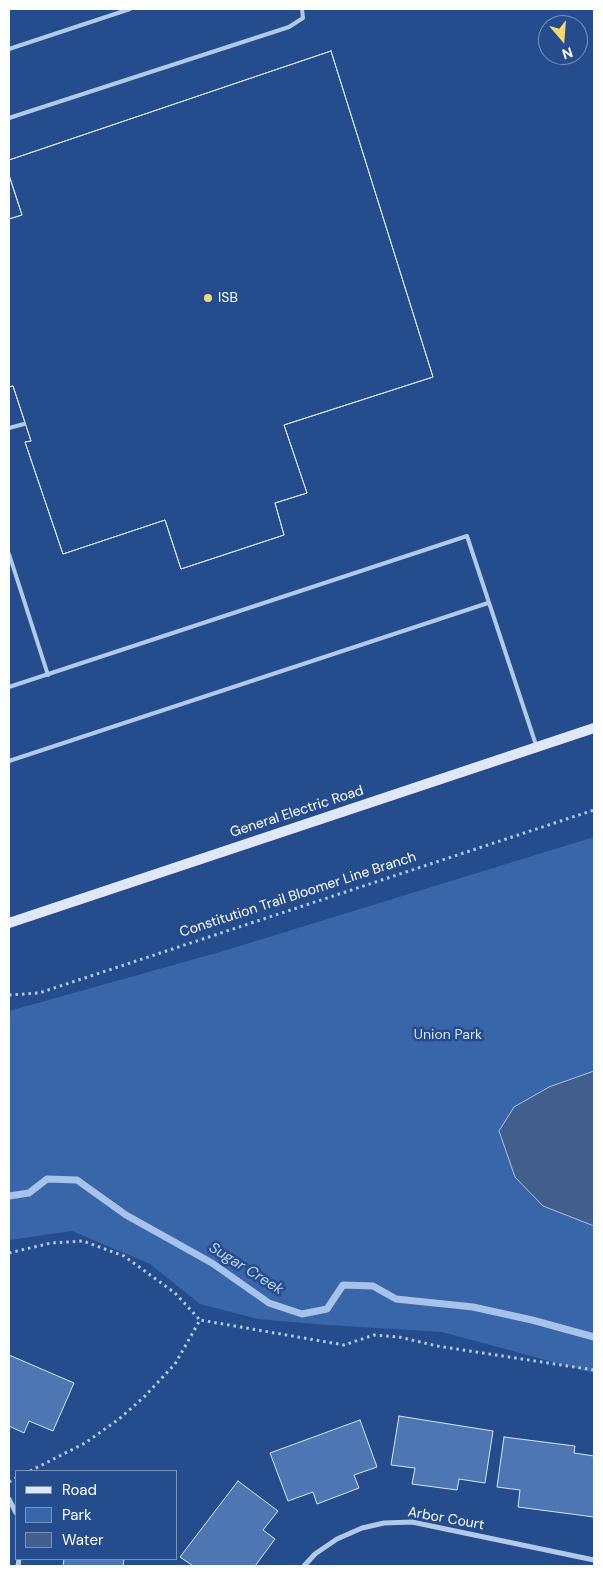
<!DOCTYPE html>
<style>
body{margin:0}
#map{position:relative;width:603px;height:1575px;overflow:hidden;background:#254c8c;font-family:"DM Sans",sans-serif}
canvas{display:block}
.frame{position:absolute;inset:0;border:10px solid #fff;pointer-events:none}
.legend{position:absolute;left:15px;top:1470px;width:162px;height:90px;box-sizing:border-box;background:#254c8c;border:1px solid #7c94ba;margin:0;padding:6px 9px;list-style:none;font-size:15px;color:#fff}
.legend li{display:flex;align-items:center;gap:10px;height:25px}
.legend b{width:25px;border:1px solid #7c94ba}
.north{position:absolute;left:538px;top:15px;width:50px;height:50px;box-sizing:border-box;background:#254c8c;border:1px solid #7c94ba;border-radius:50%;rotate:162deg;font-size:14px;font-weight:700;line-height:20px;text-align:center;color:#fff}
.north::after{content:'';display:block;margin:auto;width:18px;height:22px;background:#f4d777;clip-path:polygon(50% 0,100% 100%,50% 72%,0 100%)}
</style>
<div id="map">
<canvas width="603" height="1575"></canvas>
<div class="frame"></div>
<ul class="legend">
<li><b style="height:6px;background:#dee8f8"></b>Road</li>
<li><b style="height:14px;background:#3966a8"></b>Park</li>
<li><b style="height:14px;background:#425e8c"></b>Water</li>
</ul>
<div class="north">N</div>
</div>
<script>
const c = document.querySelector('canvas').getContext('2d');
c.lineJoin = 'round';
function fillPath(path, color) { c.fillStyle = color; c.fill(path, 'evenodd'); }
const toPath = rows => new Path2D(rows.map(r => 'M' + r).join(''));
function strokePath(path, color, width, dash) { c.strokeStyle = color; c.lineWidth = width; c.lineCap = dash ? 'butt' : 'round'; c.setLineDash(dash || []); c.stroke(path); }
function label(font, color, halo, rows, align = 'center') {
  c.font = font + ' "DM Sans",sans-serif'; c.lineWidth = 5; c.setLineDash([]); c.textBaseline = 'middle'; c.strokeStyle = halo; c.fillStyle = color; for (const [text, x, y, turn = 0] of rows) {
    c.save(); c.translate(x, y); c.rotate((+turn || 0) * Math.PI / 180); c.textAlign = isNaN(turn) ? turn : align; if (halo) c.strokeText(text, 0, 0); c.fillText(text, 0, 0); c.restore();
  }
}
const green = toPath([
 [594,837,594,1373,442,1332,327,1325,258,1319,200,1304,150,1264,72,1231,9,1240,9,1011,220,952]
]);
const water = toPath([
 [594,1071,594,1226,543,1206,515,1177,499,1131,514,1107,549,1087,594,1071]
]);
const stream = toPath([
 [9,1196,29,1193,47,1179,77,1180,126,1215,212,1263,269,1303,302,1314,327,1309,343,1285,373,1286,396,1299,473,1307,532,1320,594,1337]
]);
const building = toPath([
 [331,51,433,377,284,425,307,493,275,503,284,535,181,569,165,520,63,554,25,442,31,441,13,386,9,387,9,219,22,215,9,175,9,160,331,51],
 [331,51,433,377,284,425,307,493,275,503,284,535,181,569,165,520,63,554,25,442,31,441,13,386,9,387,9,219,22,215,9,175,9,160,331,51],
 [9,1355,74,1383,53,1431,29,1421,24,1433,9,1426,9,1355],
 [399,1416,493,1431,485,1483,459,1479,457,1490,412,1484,415,1468,391,1465,399,1416],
 [360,1420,377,1467,354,1475,359,1488,317,1504,313,1492,288,1501,270,1453,360,1420],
 [504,1437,575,1446,574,1453,594,1456,594,1517,518,1507,520,1490,497,1487,504,1437],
 [238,1481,278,1511,263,1530,275,1539,255,1566,193,1566,180,1557,238,1481],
 [64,1559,124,1559,123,1566,63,1566,64,1559]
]);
const path = toPath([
 [9,995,39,993,594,810],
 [9,1253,51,1243,83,1241,124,1256,175,1293,200,1320],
 [30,1471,85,1443,119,1419,144,1397,175,1364,200,1320,344,1345,374,1335,399,1337,437,1346,594,1370],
 [9,1482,16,1478]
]);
const service = toPath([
 [9,49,130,9],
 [9,118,289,27,303,18,302,9],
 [9,428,24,424],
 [9,554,48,675],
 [9,687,467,536,536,745],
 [9,761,488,603]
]);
const minor = toPath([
 [9,1499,16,1513],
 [18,1566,19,1559],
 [304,1566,315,1554,337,1539,362,1528,384,1523,412,1522,594,1560]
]);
const secondary = toPath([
 [9,923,594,728]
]);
const markers = [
 [208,298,5,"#f4d777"]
];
const poiNames = [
 ["ISB",218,298]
];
const streetNames = [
 ["General Electric Road",297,812,-18],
 ["Constitution Trail Bloomer Line Branch",298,895,-18],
 ["Arbor Court",446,1519,10]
];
const parkNames = [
 ["Union Park",448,1035]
];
const waterNames = [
 ["Sugar Creek",246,1269,32]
];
fillPath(green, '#3966a8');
fillPath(water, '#425e8c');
strokePath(water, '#a7c3eb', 1);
strokePath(stream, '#a7c3eb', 7);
fillPath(building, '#4d76b2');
strokePath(building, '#d7e5f8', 1);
strokePath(path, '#b3c9ea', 3, [2.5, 4]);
strokePath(service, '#b3c9ea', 4);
strokePath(minor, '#b3c9ea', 5);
strokePath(secondary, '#dee8f8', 10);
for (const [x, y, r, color] of markers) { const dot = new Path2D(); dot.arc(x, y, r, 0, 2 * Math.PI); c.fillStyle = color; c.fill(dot); strokePath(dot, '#254c8c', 2); }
label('14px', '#fff', '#254c8c', poiNames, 'left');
label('14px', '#fff', '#254c8c', streetNames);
label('14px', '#d7e5f8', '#254c8c', parkNames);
label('italic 15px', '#bfd3f2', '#254c8c', waterNames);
</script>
